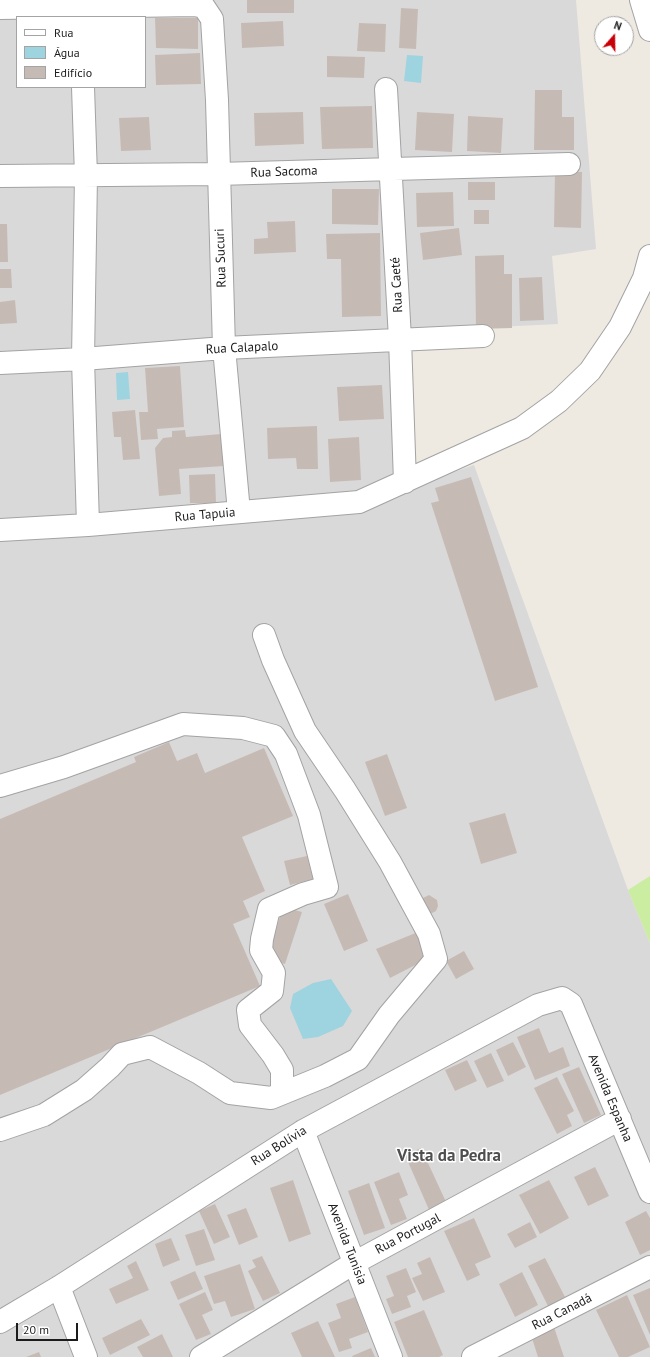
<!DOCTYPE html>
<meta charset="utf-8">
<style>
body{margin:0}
#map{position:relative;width:650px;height:1357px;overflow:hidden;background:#eee9e1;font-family:"PT Sans",sans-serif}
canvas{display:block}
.legend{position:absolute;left:16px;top:16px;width:130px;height:72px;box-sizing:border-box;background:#fff;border:1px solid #a4a4a4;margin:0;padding:5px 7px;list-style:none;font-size:12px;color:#1c1c1c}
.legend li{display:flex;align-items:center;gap:8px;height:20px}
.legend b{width:20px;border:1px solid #a4a4a4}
.north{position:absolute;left:594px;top:16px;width:40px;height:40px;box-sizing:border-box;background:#fff;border:1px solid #a4a4a4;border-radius:50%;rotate:20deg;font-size:11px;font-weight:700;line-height:16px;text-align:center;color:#1c1c1c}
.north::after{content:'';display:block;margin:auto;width:14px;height:18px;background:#c80008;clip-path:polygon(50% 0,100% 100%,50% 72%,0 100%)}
.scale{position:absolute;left:16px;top:1323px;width:62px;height:18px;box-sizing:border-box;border:2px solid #1c1c1c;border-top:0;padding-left:5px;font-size:12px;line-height:14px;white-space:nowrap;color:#1c1c1c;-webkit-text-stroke:3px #fff;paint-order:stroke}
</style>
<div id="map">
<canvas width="650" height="1357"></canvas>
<ul class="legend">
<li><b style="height:5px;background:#fff"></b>Rua</li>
<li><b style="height:11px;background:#9ed3e0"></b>Água</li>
<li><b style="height:11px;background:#c6bbb4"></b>Edifício</li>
</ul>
<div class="north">N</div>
<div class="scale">20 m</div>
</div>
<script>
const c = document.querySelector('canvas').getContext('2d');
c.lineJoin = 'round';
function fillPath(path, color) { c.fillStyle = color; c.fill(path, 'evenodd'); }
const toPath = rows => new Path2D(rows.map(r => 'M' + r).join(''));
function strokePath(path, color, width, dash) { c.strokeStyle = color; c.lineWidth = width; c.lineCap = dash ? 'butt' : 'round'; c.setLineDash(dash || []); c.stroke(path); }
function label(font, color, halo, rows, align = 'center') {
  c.font = font + ' "PT Sans",sans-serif'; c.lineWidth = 3; c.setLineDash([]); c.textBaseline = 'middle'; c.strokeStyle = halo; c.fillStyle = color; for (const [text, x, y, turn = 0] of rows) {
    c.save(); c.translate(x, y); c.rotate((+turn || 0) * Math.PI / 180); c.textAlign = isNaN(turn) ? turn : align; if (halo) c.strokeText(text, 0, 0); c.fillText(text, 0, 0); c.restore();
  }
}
const residential = toPath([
 [54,0,576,0,596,249,552,256,558,324,393,332,405,489,474,465,628,890,650,943,650,1357,0,1357,0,2],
 [17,17,145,17,145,87,17,87]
]);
const grass = toPath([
 [650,876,650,943,628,890]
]);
const water = toPath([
 [407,55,423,56,421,83,404,81],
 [128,372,130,399,117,400,116,373],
 [331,979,352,1011,343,1026,318,1037,303,1039,290,1008,293,994,313,983]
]);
const building = toPath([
 [247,0,294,0,294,13,247,13],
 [401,8,418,9,416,49,399,48],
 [155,18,198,18,198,49,156,48],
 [283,21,284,46,242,48,241,23],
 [359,23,386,24,385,52,357,51],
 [200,53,201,84,156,85,155,55],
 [327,56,365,57,364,78,327,77],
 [535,90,562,90,562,117,574,117,574,150,534,150],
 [372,106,373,148,322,149,320,107],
 [303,112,304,144,255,146,254,113],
 [417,112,454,114,452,152,415,150],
 [468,116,503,118,501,153,467,151],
 [149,117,151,150,121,151,119,118],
 [555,172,582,172,581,228,554,227],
 [468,182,495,182,495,200,468,200],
 [332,189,379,189,378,225,332,224],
 [453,192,454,226,417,227,416,193],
 [474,210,489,210,489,224,474,224],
 [295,221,296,252,254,254,254,239,268,238,267,222],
 [0,224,7,224,8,262,0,262],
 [459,228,462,255,423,260,420,233],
 [380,233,381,316,342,317,341,259,327,259,326,234],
 [504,255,504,274,512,274,512,328,476,329,475,256],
 [0,269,11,269,12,288,0,288],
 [542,277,544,320,520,321,519,278],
 [15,300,17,323,0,324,0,302],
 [180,366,184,427,157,429,158,439,141,440,139,412,148,412,145,368],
 [382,385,384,419,339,421,337,387],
 [135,410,140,459,123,460,121,437,114,437,112,412],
 [317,426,318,469,297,469,296,458,268,459,267,428],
 [185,430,186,437,221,434,224,466,179,469,181,494,159,496,155,448,163,438,172,437,172,431],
 [359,437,361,480,330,482,328,439],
 [215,474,216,503,190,503,189,475],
 [471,477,538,687,495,701,431,503,439,501,435,488],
 [169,742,177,761,197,753,205,773,264,748,293,816,242,837,265,891,243,901,250,917,233,924,260,986,0,1095,0,819,136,762,134,757],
 [387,754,407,808,385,816,365,762],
 [505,813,517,853,481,864,469,823],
 [307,856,313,879,290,885,284,861],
 [348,894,368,941,344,951,324,904],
 [429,895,437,900,438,906,436,911,430,914,421,899],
 [283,907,302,912,285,964,267,959],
 [418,932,429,958,390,978,376,949],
 [464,951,474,969,456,979,446,961],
 [539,1028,549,1053,563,1047,570,1066,535,1080,517,1037],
 [513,1042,526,1067,508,1076,496,1050],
 [491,1053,504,1081,487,1088,474,1061],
 [467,1060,477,1081,455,1091,445,1070],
 [579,1067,601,1115,584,1123,562,1074],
 [557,1077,574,1111,567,1115,572,1126,557,1134,534,1088],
 [421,1148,447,1204,430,1212,405,1155],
 [595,1167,609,1196,588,1206,574,1177],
 [399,1172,408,1195,399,1199,407,1219,391,1225,374,1182],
 [293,1180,311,1234,289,1242,270,1188],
 [549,1180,569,1218,540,1234,519,1195],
 [369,1183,385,1228,364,1235,348,1191],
 [215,1204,230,1237,214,1244,199,1211],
 [246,1208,258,1237,239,1245,227,1215],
 [646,1211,650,1218,650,1250,640,1255,625,1222],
 [474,1218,491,1257,475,1264,480,1275,467,1281,444,1231],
 [530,1222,537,1237,515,1248,507,1234],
 [204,1229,215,1260,196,1266,185,1235],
 [171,1238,180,1260,163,1267,155,1244],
 [262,1256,280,1293,263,1301,248,1271,256,1267,252,1260],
 [430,1257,445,1292,423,1301,412,1278,422,1274,417,1263],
 [545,1258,565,1297,548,1306,528,1266],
 [136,1261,149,1290,116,1304,109,1289,133,1278,127,1266],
 [240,1264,255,1309,231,1317,225,1301,214,1304,204,1276],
 [406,1268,416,1292,407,1296,411,1307,392,1314,386,1299,394,1296,386,1276],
 [195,1271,203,1289,178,1300,170,1282],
 [522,1272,538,1305,515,1317,499,1284],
 [650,1288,650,1335,633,1295],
 [205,1292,213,1310,202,1315,211,1334,196,1340,179,1304],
 [627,1295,650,1347,628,1357,619,1357,596,1310],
 [355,1297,368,1332,349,1339,352,1348,339,1352,328,1323,341,1318,336,1304],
 [424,1310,443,1355,439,1357,408,1357,394,1322],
 [141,1319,150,1335,110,1355,102,1338],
 [318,1321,335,1357,302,1357,291,1333],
 [554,1327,564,1357,538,1357,531,1335],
 [162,1334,173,1357,143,1357,137,1347],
 [371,1348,375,1357,353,1357,352,1356],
 [39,1352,41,1357,26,1357]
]);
const minor = toPath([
 [641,0,650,30],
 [0,8,195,5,204,7,212,19,217,100,224,348,239,512],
 [83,87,86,176,83,359,88,525],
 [386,89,400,339,405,482],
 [0,176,218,174,569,164],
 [0,363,83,359,224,348,483,336],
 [0,530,88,525,359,502,522,428,559,401,590,371,620,327,644,278,650,256],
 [0,786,64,767,183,724,243,728,274,736,286,754,309,815,327,887,303,894,269,909,262,939,261,950,274,973,272,991,248,1010,250,1025,273,1055,282,1070,282,1093],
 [0,1130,44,1115,84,1090,110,1067,122,1054,150,1047,199,1073,230,1093,271,1098,325,1076,358,1059,389,1015,436,959,429,934,390,862,345,790,305,731,273,660,264,635],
 [303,1131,391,1357],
 [59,1287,86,1357],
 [0,1322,59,1287,303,1131,538,1005,562,998,571,1004,650,1192],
 [201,1357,354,1263,620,1119],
 [473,1357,650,1267]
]);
const streetNames = [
 ["Rua Sacoma",284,172,-2],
 ["Rua Sucuri",221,258,-92],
 ["Rua Caeté",397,285,-93],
 ["Rua Calapalo",242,348,-3],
 ["Rua Tapuia",205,515,-5],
 ["Avenida Espanha",610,1098,67],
 ["Rua Bolívia",279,1146,-32],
 ["Rua Portugal",408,1234,-28],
 ["Avenida Tunisia",347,1244,69],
 ["Rua Canadá",562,1312,-27]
];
const districtNames = [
 ["Vista da Pedra",449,1156]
];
fillPath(residential, '#dad9d9');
fillPath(grass, '#caeda2');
fillPath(water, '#9ed3e0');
fillPath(building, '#c6bbb4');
strokePath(minor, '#a3a3a3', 24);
strokePath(minor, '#fff', 22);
label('13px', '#1c1c1c', '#fff', streetNames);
label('bold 17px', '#4f4f4f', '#fff', districtNames);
</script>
